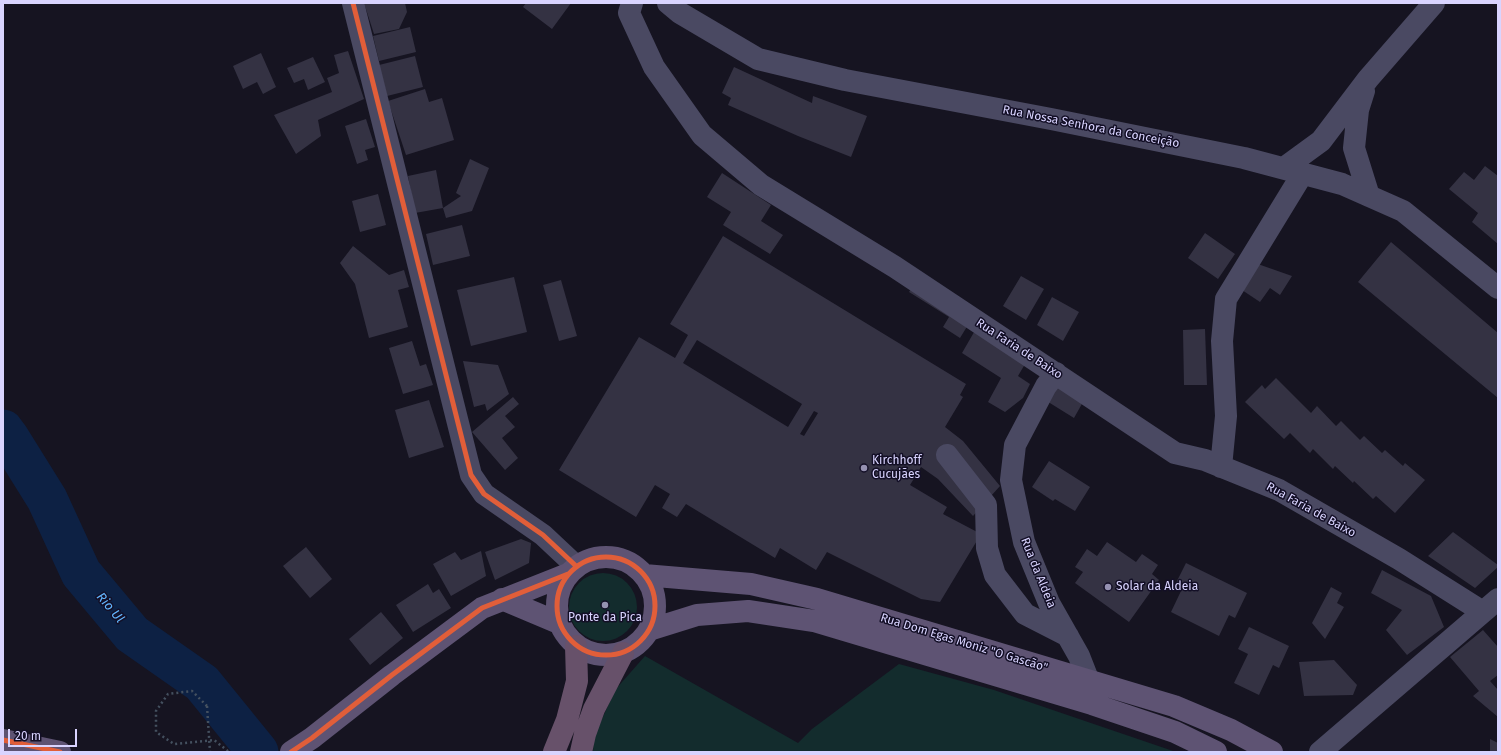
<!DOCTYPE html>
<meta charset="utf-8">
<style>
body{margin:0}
#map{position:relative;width:1501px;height:755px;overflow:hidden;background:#161421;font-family:"Fira Sans",sans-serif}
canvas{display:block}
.frame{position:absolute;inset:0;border:4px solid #d9d4ff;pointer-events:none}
.scale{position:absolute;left:8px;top:729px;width:69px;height:18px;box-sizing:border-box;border:2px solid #d9d4ff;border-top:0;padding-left:5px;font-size:12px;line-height:14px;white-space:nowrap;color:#d9d4ff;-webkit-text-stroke:3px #130f26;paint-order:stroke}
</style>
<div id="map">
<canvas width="1501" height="755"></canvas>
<div class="frame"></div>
<div class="scale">20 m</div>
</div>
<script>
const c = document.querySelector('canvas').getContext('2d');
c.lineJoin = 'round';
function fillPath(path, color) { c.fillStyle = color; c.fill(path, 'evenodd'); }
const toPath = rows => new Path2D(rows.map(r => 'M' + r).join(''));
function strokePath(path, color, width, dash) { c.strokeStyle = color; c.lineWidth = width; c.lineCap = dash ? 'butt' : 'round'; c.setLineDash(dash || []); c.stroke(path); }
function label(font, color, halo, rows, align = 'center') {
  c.font = font + ' "Fira Sans",sans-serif'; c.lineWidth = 3; c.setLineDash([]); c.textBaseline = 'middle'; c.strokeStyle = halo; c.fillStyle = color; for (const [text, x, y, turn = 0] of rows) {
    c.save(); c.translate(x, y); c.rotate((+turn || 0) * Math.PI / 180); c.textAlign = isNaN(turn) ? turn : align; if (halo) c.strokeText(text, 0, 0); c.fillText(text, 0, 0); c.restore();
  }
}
const green = toPath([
 '569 607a34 34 0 1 1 68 0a34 34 0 1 1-68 0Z',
 [645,656,798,743,812,729,899,664,994,690,1176,752,593,752,594,737,615,690]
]);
const river = toPath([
 [3,430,9,438,47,499,81,573,132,634,202,683,258,752]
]);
const building = toPath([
 [364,3,405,3,407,12,399,29,374,34],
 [526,3,571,3,552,29,523,7],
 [410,27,416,52,379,61,373,36],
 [348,51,364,99,318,120,321,136,296,154,274,115,332,92,327,78,339,73,334,55],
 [261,53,276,87,263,94,257,82,243,89,233,66],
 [415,56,423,87,387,96,379,65],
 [313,57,325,82,308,90,304,79,294,83,287,68],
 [734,67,812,103,813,96,867,116,851,157,798,136,728,105,731,98,722,93],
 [425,89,429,102,442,98,454,140,406,155,388,101],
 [366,119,375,147,365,150,368,160,357,164,345,126],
 [470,159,489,168,472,211,446,218,443,208,461,196,456,193],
 [1485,166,1498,176,1498,244,1472,222,1478,213,1449,189,1464,172,1474,180],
 [436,170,443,208,415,213,408,176],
 [722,173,771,205,761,221,783,235,770,254,723,225,731,212,707,197],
 [378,194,386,225,360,232,352,201],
 [462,225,470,256,433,265,426,234],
 [1205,233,1235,254,1218,279,1188,258],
 [723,236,966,384,960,395,963,397,945,427,963,441,1000,486,973,516,938,479,921,467,910,485,947,507,943,514,981,534,940,602,921,599,827,552,816,570,780,548,775,558,686,504,677,517,662,508,670,494,655,485,636,517,559,470,639,337,675,358,688,335,670,324],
 [697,340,802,404,788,427,683,363],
 [814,411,818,413,804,436,800,434],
 [1391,242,1498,333,1498,398,1358,282],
 [353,246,389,275,404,270,409,287,398,290,408,327,369,338,355,284,340,263],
 [1255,263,1292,276,1280,295,1270,288,1260,302,1239,288],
 [1021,276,1044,289,1026,320,1003,306],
 [514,277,527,332,471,346,457,290],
 [561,280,577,336,559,341,543,285],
 [914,284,971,320,960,338,943,327,949,317,909,292],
 [1052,297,1079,312,1063,341,1037,325],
 [977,327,1028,359,1018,376,1030,384,1023,398,1005,412,988,402,1001,378,962,353],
 [1205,329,1207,385,1184,385,1183,330],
 [412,341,420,366,426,364,433,385,403,394,389,348],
 [463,361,498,365,509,394,487,411,485,404,474,407],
 [1276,378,1311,413,1317,406,1336,426,1341,421,1360,440,1364,436,1382,453,1385,450,1403,466,1405,463,1425,480,1395,513,1376,496,1373,499,1354,481,1353,483,1335,466,1333,469,1313,449,1310,453,1290,433,1284,439,1245,402,1262,385,1265,389],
 [1055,384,1083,402,1074,418,1045,400],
 [513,397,519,404,505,416,515,427,502,438,518,458,505,470,472,432],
 [429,400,444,447,409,458,395,410],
 [1049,461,1090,487,1075,511,1055,499,1053,501,1032,487],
 [1453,532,1498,565,1498,567,1475,588,1428,556],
 [521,539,531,543,529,563,495,580,485,552],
 [1107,542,1136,562,1142,554,1158,565,1152,574,1159,580,1129,622,1075,583,1083,572,1075,567,1087,549,1097,556],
 [306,547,332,579,310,598,283,566],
 [481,551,486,576,451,596,433,564,455,552,461,560],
 [1186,563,1247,593,1235,618,1229,615,1219,636,1171,612,1181,591,1174,587],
 [1382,570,1431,596,1444,627,1407,655,1386,630,1402,610,1371,593],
 [428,584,433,593,439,589,451,608,413,632,396,605],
 [1331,587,1342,593,1337,603,1344,607,1325,639,1312,623],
 [381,612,403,638,370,665,349,639],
 [1249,627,1289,646,1279,668,1273,665,1259,695,1234,683,1248,654,1238,649],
 [1483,630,1498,647,1498,675,1490,681,1498,690,1498,717,1473,696,1479,691,1450,657],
 [1334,660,1357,685,1353,695,1304,696,1299,662],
 [1490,739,1498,743,1498,752,1490,752]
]);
const path = toPath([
 [207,706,192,691,168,694,156,711,156,732,174,744,214,740,229,752]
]);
const minor = toPath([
 [353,3,471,475,484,494,543,535,576,566],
 [632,3,629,13,654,67,702,135,761,185,895,267,1175,453,1205,460,1279,490,1399,559,1483,612],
 [668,3,680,13,758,59,845,80,1051,119,1244,158,1342,184,1403,211,1498,288],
 [1364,91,1358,110,1354,148,1369,196],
 [1284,168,1321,141,1368,79,1434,3],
 [1056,373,1046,386,1015,445,1011,480,1024,542,1049,603,1079,656,1088,679,1091,696],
 [947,455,986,505,987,548,995,575,1025,614,1068,636],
 [1221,467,1226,416,1222,341,1226,299,1303,173],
 [1320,752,1498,599]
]);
const major = toPath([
 '557 606a49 49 0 1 1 98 0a49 49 0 1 1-98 0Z',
 [644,575,751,584,817,599,1174,706,1231,730,1272,752],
 [502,599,559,623],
 [649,630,697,615,748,611,814,621,1092,704,1175,732,1216,752],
 [3,740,60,752],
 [291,752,312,738,392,675,482,608,568,574]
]);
const highway = toPath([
 [554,752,567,720,577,681,576,646],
 [581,752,585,734,594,709,623,653]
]);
const pathBridge = toPath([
 [207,706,210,752]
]);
const bus1 = toPath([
 [353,3,471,475,484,494,543,535,576,566],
 '557 606a49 49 0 1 1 98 0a49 49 0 1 1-98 0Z',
 [3,740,60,752],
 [291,752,312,738,392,675,482,608,568,574]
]);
const markers = [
 [864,468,4,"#9591b1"],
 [1108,587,4,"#9591b1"],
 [605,605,4,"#9591b1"]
];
const streetNames = [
 ["Rua Nossa Senhora da Conceição",1091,127,11],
 ["Rua Faria de Baixo",1019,349,33],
 ["Rua Faria de Baixo",1311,510,29],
 ["Rua da Aldeia",1038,573,68],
 ["Rua Dom Egas Moniz \"O Gascão\"",964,643,17]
];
const poiNames = [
 ["Kirchhoff",872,461],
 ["Cucujães",872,475],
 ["Solar da Aldeia",1116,587],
 ["Ponte da Pica",605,618,"center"]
];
const waterNames = [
 ["Rio Ul",110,608,50]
];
fillPath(green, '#132c2d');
strokePath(river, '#0d2144', 41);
fillPath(building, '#343243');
strokePath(path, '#44505f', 2.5, [2, 3]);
strokePath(minor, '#4a4962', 22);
strokePath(major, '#5e5373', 22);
strokePath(highway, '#67516a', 22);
strokePath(pathBridge, '#44505f', 2.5, [2, 3]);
strokePath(bus1, '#e15e39', 5);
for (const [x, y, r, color] of markers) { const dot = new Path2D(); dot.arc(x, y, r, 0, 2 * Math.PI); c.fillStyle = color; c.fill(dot); strokePath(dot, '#130f26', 1.5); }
label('12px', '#d9d4ff', '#130f26', streetNames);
label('12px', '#d9d4ff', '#130f26', poiNames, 'left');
label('italic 13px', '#62b6ff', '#130f26', waterNames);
</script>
